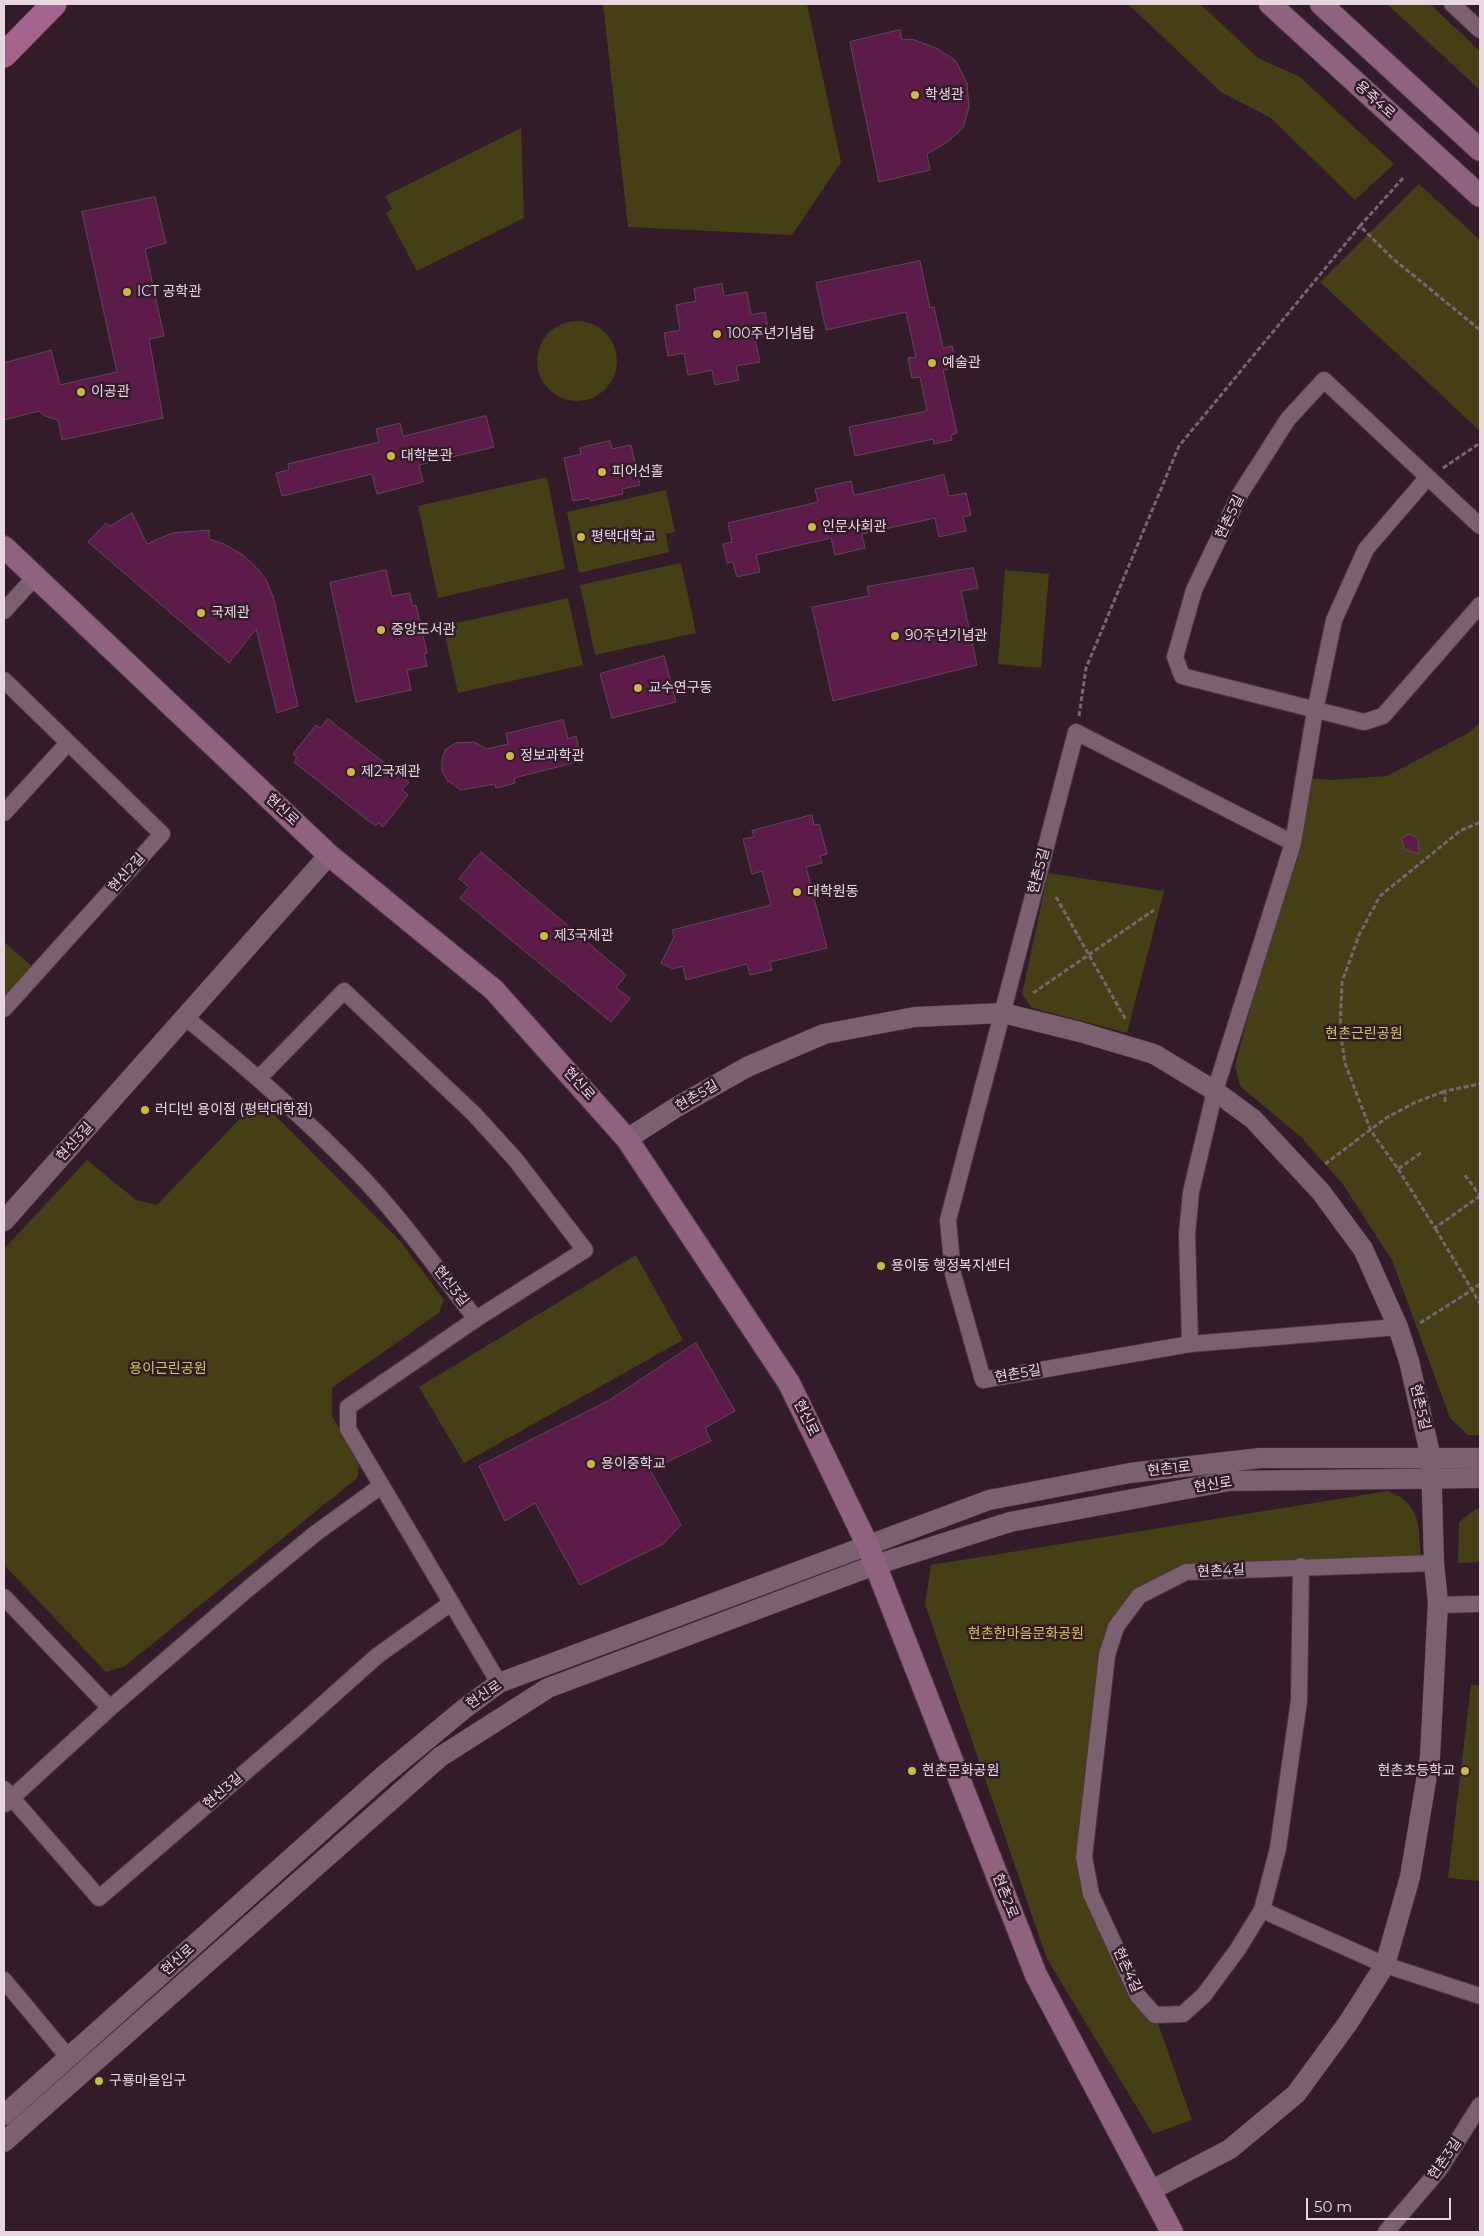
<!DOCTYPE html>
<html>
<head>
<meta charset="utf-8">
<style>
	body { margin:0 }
	#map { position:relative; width:1484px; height:2236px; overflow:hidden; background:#321c2a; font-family:Montserrat,sans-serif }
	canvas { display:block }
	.frame { position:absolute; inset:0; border:5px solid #e7d7e0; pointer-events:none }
	.scale { position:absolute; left:1306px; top:2198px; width:145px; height:22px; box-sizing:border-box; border:2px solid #e7d7e0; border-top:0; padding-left:6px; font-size:15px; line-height:18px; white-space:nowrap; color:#e7d7e0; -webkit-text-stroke:4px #321c2a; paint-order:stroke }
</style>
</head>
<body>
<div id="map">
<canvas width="1484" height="2236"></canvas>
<div class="frame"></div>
<div class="scale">50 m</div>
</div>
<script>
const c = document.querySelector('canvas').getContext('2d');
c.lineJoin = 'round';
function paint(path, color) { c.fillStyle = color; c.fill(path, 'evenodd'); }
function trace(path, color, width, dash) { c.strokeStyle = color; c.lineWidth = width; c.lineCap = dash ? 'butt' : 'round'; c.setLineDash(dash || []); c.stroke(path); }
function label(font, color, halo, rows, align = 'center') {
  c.font = font + ' Montserrat,"Noto Sans KR",sans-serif'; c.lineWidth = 5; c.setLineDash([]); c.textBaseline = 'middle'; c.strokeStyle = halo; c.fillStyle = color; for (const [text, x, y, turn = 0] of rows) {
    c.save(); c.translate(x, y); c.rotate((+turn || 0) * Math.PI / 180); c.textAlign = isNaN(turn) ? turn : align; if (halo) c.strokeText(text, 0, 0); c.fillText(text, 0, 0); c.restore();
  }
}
const green = new Path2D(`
	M603,4H807L841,162L792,235L628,227Z
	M1128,4H1200L1258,58L1300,77L1394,164L1355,200L1271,118L1221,92Z
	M1387,4H1430L1480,51V90Z
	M521,128L524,218L417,271L386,213L392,209L385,196Z
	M1419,184L1480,240V431L1320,282Z
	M537 361a40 40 0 1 1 80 0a40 40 0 1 1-80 0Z
	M547,477L565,569L438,598L418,506Z
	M666,490L675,532L666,534L669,552L579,573L567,512Z
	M681,563L696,633L595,655L580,585Z
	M1005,570L1049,574L1041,668L998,664Z
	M568,598L583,665L458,693L443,626Z
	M1480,723V1435H1468L1450,1418L1392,1260L1342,1183L1302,1138L1240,1086L1235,1066L1310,778L1332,780L1387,776L1468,733Z
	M1048,873L1164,891L1127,1033L1032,1008L1022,994Z
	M4,942L34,968L4,1002Z
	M259,1099L401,1242L444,1300L439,1313L332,1388V1416L360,1462L357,1478L125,1666L106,1672L4,1565V1249L87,1160L136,1200L157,1205Z
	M636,1255L683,1340L464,1463L419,1387Z
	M1388,1491C1424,1505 1418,1530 1421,1563L1186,1572L1139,1596L1118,1625L1084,1857L1091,1894L1155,2015L1192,2120L1153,2134L1047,1959L925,1604L931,1565Z
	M1476,1509H1480V1562L1458,1563L1459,1522Z
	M1471,1685L1480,1686V1881L1448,1878Z`);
const building = new Path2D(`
	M900,30L902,40L912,39L938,49L956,61L967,83L969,107L963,128L946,143L927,154L930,170L879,182L850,42Z
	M155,197L166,243L145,249L164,336L149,339L163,418L62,440L58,420L45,416L39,411L4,420V363L51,350L60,385L117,372L82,212Z
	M920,261L930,308L934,307L943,348L952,346L957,367L943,370L957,433L951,435L952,440L934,444L933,439L855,456L849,427L927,411L920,377L912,378L908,358L916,357L906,312L826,330L816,283Z
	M722,284L724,296L747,292L751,315L765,312L769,335L755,338L760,362L736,366L739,380L715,385L712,370L688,375L684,353L668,356L664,333L680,330L676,305L696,301L694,289Z
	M486,416L494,447L419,465L423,482L377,494L372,474L282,496L276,473L289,470L288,464L379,442L376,429L400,423L403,436Z
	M610,441L612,449L631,445L640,485L622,489L623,494L590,501V498L573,501L564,458L581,454L580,448Z
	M944,475L949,496L966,493L971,515L963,517L966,531L939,537L935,518L862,534L865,548L835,555L831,538L756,555L760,572L737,577L733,562L727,563L723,544L732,542L728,523L818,502L815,489L851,481L854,495Z
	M132,513L147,544L172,533L209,530V539L224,544L243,555L254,565L265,578L273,596L298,706L277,713L256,629L229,663L88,542L106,523L110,526Z
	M973,568L978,588L961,591L977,665L833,701L812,607L869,596L867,587Z
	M386,570L392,596L410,593L412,606L416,605L427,653L424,654L427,666L407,670L411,690L356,702L330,583Z
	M664,656L676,702L612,718L600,674Z
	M328,719L409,782L402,790L408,795L383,827L379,823L375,826L294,762L297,757L293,754L316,725L320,728Z
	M563,720L568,739L576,736L580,755L572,757L573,763L514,778L515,783L496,788L495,784L461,790L448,781L442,771V758L446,749L456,743L474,742L487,749L508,744L506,734Z
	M812,815L814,825L819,824L827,854L820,856L822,863L806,867L827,948L770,962L772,970L750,975L747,964L686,980L683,966L673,969L661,963L674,937L672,930L771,905L762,871L752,874L743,839L754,837L752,831Z
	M1409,834L1418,838L1419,854L1404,849L1402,839Z
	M481,852L626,975L616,988L630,998L611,1022L460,898L469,887L459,879Z
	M696,1343L735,1411L705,1428L711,1441L650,1470L681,1525L663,1544L580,1585L535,1503L505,1521L479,1466L608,1401Z`);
const path = new Path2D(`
	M1403,178L1360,226L1392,258L1480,330
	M1443,468L1480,443
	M1079,716L1086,668L1179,446L1360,226
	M1056,897L1126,1020
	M1033,993L1154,910
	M1445,1102V1091L1480,1084
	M1421,1153L1398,1169L1371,1131L1345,1063L1340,1030L1342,982L1359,935L1380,896L1460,831L1480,822
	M1325,1164L1386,1118L1414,1103L1445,1091
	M1398,1169L1435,1228L1480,1196
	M1465,1175L1480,1196
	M1480,1284L1472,1290L1480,1304
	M1420,1323L1472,1290L1435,1228`);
const minor = new Path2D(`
	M1452,4L1480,30
	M1480,526L1324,380L1288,419L1240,494L1194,590L1175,657L1182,676L1364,722L1383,716L1480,605
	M4,611L34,578
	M4,680L162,834L4,1009
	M4,813L68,743
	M1293,843L1315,711L1334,620L1366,549L1427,478
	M186,1018C245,1066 303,1116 356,1171C400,1216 437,1269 476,1319
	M259,1078L344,991L474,1114L515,1159L585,1250L476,1319L348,1407V1429L499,1683
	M1190,1344L1187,1234L1191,1192L1215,1091L1293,843L1076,732L948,1220L953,1274L983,1380L1190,1344L1398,1327
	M1301,1566L1299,1701L1278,1848L1262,1910L1238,1949L1204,1995L1183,2014L1155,2015L1138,1996L1091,1894L1084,1857L1107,1655L1116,1627L1139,1596L1186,1572L1434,1563
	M4,1597L110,1708
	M1438,1605L1477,1604
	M4,1789L99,1898L293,1731L377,1656L451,1603
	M5,1804L110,1708L249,1588L316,1533L381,1486
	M1262,1910L1385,1965L1480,1996
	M4,1980L69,2058
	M1386,2232L1439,2170L1480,2105`);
const tertiary = new Path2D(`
	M627,1139L675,1108L747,1067L824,1034L915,1017L1003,1013L1080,1032L1154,1054L1215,1091L1253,1119L1321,1192L1363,1249L1398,1327L1409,1361L1431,1458L1434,1563L1438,1602L1430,1757L1410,1877L1385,1965L1348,2023L1296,2094L1230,2149L1150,2191
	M4,1221L329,855
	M4,2115L383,1776L464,1709L499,1683L989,1500L1130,1473L1260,1458H1480
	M4,2142L440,1757L548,1688L875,1565L1010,1522L1229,1481L1480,1478`);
const secondary = new Path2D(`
	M1270,4L1480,196
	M1321,4L1480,150
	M4,547L329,855L494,990L627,1139L789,1383L868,1546L1036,1975L1172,2232`);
const primary = new Path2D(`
	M4,55L54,4`);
const markers = [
	[915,95,5,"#c9bb3b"],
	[127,292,5,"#c9bb3b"],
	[717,334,5,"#c9bb3b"],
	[932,363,5,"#c9bb3b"],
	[81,392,5,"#c9bb3b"],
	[391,456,5,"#c9bb3b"],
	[602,472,5,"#c9bb3b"],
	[812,527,5,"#c9bb3b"],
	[581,537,5,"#c9bb3b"],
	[201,613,5,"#c9bb3b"],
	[381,630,5,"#c9bb3b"],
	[895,636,5,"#c9bb3b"],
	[638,688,5,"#c9bb3b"],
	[510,756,5,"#c9bb3b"],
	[351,772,5,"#c9bb3b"],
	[797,892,5,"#c9bb3b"],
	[544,936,5,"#c9bb3b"],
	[145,1110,5,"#c9bb3b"],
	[881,1266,5,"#c9bb3b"],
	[591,1464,5,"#c9bb3b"],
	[912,1771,5,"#c9bb3b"],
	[1465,1771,5,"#c9bb3b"],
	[99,2081,5,"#c9bb3b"]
];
const poiNames = [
	["학생관",925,95],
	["ICT 공학관",137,292],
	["100주년기념탑",727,334],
	["예술관",942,363],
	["이공관",91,392],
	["대학본관",401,456],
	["피어선홀",612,472],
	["인문사회관",822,527],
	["평택대학교",591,537],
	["국제관",211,613],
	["중앙도서관",391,630],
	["90주년기념관",905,636],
	["교수연구동",648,688],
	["정보과학관",520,756],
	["제2국제관",361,772],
	["대학원동",807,892],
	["제3국제관",554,936],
	["러디빈 용이점 (평택대학점)",155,1110],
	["용이동 행정복지센터",891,1266],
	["용이중학교",601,1464],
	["현촌문화공원",922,1771],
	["현촌초등학교",1455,1771,"right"],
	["구룡마을입구",109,2081]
];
const streetNames = [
	["용죽4로",1375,100,42],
	["현촌5길",1230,517,-64],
	["현신로",282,810,43],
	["현촌5길",1039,871,-75],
	["현신2길",127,873,-48],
	["현신로",579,1084,48],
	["현촌5길",697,1096,-30],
	["현신3길",75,1142,-48],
	["현신3길",451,1286,52],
	["현촌5길",1018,1374,-10],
	["현촌5길",1420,1407,77],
	["현신로",806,1418,64],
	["현촌1로",1169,1469,-6],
	["현신로",1213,1485,-9],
	["현촌4길",1221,1571,-3],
	["현신로",484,1695,-34],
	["현신3길",223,1791,-41],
	["현촌2로",1005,1896,69],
	["현신로",178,1960,-42],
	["현촌4길",1127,1970,65],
	["현촌3길",1445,2159,-55]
];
const parkNames = [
	["현촌근린공원",1364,1034],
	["용이근린공원",168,1369],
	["현촌한마음문화공원",1026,1634]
];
paint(green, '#443f15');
paint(building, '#5c1b48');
trace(building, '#614857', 1);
trace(minor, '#4a3844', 18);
trace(tertiary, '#4a3844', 21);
trace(secondary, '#4a3844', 24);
trace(primary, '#4a3844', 26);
trace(path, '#796571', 3, [5, 2.5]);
trace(minor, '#7b6070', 16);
trace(tertiary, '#7b6070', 20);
trace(secondary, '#8f627e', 22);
trace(primary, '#a4638c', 25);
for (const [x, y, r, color] of markers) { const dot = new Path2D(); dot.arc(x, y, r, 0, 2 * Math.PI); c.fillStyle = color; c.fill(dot); trace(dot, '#321c2a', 2); }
label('14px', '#e7d7e0', '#321c2a', poiNames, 'left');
label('14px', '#e7d7e0', '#321c2a', streetNames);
label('14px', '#d3c54d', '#321c2a', parkNames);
</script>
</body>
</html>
